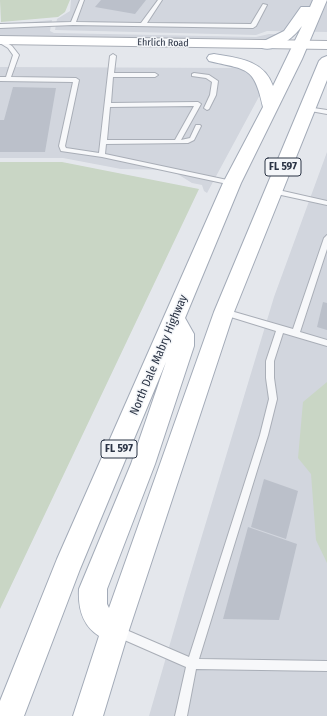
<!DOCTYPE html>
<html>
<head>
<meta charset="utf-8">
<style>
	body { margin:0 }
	canvas { display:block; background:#e4e7ec }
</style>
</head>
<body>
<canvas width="327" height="716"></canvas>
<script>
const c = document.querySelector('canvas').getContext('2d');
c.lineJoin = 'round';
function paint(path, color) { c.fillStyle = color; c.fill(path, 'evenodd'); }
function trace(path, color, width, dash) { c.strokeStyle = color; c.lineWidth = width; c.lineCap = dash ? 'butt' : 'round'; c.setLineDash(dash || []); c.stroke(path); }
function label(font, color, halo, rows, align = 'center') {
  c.font = font + ' "Fira Sans Condensed",sans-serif'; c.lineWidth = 3; c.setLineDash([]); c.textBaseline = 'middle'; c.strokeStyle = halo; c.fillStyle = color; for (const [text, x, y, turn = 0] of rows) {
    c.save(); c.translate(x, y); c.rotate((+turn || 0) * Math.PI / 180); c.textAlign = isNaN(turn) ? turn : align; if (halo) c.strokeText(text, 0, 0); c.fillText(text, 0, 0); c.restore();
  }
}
const built = new Path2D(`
	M71,0H327V32L267,31L256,35L55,30L57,19L70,11Z
	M52,20L50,31L54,33L256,37L269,34H282L270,39L0,36V25Z
	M0,67L244,68L250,71L262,91L207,193L204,191L202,185L192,183L171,170L121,169L63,158H0Z
	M327,152V716H149L185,592L274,297Z`);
const green = new Path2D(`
	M0,0H70L65,12L58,17L1,22Z
	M0,162H62L199,189L0,609Z
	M327,382V563L316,540L311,474L298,458L303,402Z`);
const building = new Path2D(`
	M101,0H146L135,14L95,7Z
	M13,87L56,88L45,152H0V120H4Z
	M323,302L327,303V330L317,327Z
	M264,479L298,491L286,539L251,527Z
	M248,527L297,544L279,620L223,619Z`);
const lane = new Path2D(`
	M80,0H84L76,22L141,23L158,0H162L147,23L251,24L263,4L267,5L256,26L253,28L73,25L0,28V24L71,22Z
	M0,39L12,46L19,55L11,77L76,78L79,80L65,146L66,148L99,153L110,56L113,54L116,56L114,73H155L158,75L155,77H113L111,103L198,102L201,104L181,140L190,138L196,125H200L201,126L194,140L188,143L106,144L105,154L232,181L235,183L234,185H232L102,157L61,151L59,146L73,82L0,81V77H6L13,55L8,48L0,43ZM194,106L175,140H107L110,107Z
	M194,73L209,75L218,81L216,95L209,109L207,110L204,108L210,95L212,82L206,78L192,76V74Z
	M307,107L327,110V114L305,110L304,109Z
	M272,189H274L327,201V205L272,193Z
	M327,235V249L300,332L327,340V346L283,333L274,361V378L277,399L268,435L199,659L327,661V671L196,669L187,716H175L186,667L113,635L112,631L113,627L117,626L189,657L260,435L269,399L266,378V361L276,331L221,314L220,312L224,309L293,329L324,238Z`);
const secondary = new Path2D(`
	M0,36L327,41V49L0,44Z`);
const primary = new Path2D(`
	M313,0H327L302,59L241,183L185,318L194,334V346L155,464L107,589V604L109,608L214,312L319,61L322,58L327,56V80L234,312L129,630L103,716H73L99,636C82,625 78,608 79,589L131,464L166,362L80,569L24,716H0V701L57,559L223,183L263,107C254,65 246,70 209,61L207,58L209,55L214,54C238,58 264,60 273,86L302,26C294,37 277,52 262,48L260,45L262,42L284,31L301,7H310Z`);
const farStreetnames = [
	["Ehrlich Road",163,43,1]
];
const shields = [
	[283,167,36],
	[119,449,36]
];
const shieldNames = [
	["FL 597",283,167],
	["FL 597",119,449]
];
const streetNames = [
	["North Dale Mabry Highway",159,355,-67]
];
paint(built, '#d2d6de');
paint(green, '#c9d6c5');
paint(building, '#bbc0ca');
trace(lane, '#a9aeb7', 2);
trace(secondary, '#a9aeb7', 2);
trace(primary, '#a3abb8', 2);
paint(lane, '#f7f8fa');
paint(secondary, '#fff');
paint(primary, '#fff');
label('10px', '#2b3445', '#f4f6f9', farStreetnames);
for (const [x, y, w] of shields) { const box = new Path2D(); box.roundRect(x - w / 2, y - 9, w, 18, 3); c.fillStyle = '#f4f6f9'; c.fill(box); trace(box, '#2b3445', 1); }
label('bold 11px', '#2b3445', null, shieldNames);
label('12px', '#2b3445', '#f4f6f9', streetNames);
</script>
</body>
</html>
